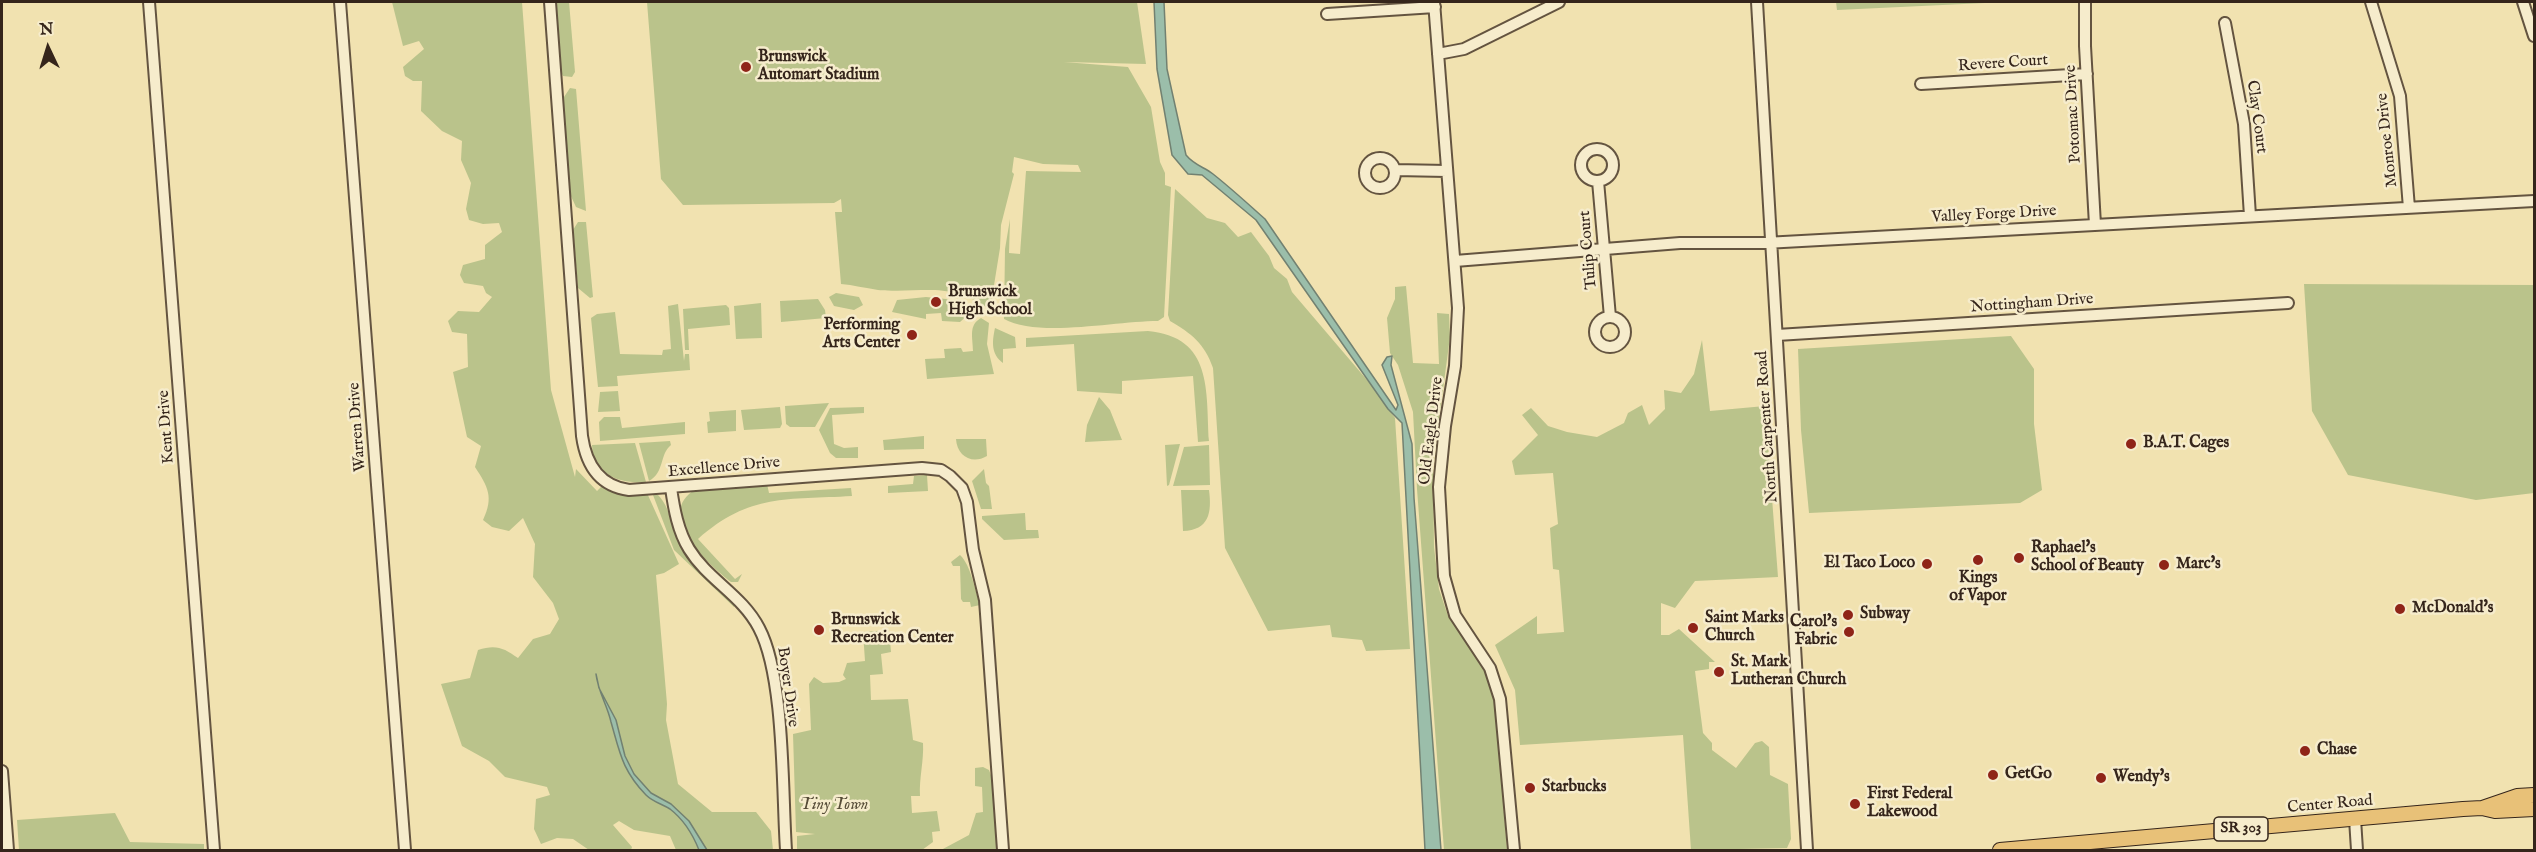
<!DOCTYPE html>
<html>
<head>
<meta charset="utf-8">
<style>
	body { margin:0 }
	#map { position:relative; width:2536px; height:852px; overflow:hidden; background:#f1e2b0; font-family:"IM FELL English",serif }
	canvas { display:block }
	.frame { position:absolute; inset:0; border:3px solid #35251b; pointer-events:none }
	.north { position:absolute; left:18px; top:18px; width:60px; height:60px; -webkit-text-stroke:4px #f6eccc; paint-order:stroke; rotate:356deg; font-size:16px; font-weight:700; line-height:24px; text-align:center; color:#35251b }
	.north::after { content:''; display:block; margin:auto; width:21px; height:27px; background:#35251b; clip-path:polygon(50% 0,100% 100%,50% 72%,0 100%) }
</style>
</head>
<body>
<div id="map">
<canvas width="2536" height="852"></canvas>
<div class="frame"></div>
<div class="north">N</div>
</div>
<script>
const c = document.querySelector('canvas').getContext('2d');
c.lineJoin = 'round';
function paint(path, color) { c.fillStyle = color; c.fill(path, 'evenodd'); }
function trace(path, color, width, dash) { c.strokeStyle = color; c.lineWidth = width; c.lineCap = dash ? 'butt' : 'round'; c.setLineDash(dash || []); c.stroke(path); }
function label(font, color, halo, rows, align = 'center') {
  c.font = font + ' "IM FELL English",serif'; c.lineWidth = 5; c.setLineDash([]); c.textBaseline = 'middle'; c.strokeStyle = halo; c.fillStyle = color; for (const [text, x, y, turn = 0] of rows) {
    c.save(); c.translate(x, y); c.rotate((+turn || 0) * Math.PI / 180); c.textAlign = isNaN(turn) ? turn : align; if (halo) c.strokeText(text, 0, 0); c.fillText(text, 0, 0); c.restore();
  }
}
const green = new Path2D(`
	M392,2H522L551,390L575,477L576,469L597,491L602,486L624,494L647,493L679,564L664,573L656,575L667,704L666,720L678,784L712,812H756L771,831L773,850H676L670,836L634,830L619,821L613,825L632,847L631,850H589L573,839L557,838L541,844L534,829L536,799L550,795L547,787L505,777L489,761L462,746L441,684L470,678L478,650C496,644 504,648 518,658L533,639L550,634L559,619L553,603L533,577L535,544L523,518L509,531L492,527L483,520C494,497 488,487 475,467L481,446L467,437L453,372L468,367L467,334L452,332L448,321L458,311L479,312L492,297L486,293L483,286L464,283L460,275L463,265L485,259V245L502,232L499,223L483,224L469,220L466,209L471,183L461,160L462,141L442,131L421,111L422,81H413L405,76L403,67L424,49L419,41L403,46Z
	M555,2H569L575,72L572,77L563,76L561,72Z
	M647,2H1137L1146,64L1064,62L1128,67L1151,107L1160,162L1165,173V185L1171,187L1164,317L1158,321C1116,321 1038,338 1004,319L1005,249L1010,219L1009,253L1020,254L1026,171L1081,172L1078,165L1043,164L1014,157L1012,172L1014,174L1001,225L1000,248L990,310C949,280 922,294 878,290C865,288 853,285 841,284L835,212H842L841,199L834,203L683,205L661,179Z
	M1836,2H2006L1837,10Z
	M570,88L576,89L586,211L576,207L570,194L562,100Z
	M1175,189L1207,218L1225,223L1238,237L1251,232L1269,256L1274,268L1287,279L1292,292L1373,387L1395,418L1410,649L1366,651L1362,640L1332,637L1330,625L1268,631L1225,548L1213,368C1205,344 1191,333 1170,321L1168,315Z
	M578,222H586L593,297L590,298L578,288L573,230Z
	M2304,284L2534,285V493L2476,500L2348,475L2312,411Z
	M1406,286L1413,363L1439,364L1437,313L1449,314L1450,337L1433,464L1434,547L1439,589L1448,616L1480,659L1495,701L1507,850H1444L1417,489L1413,412L1398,365L1390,353L1387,318L1395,299V287Z
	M836,293L859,297L863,305L854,310L834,306L829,297Z
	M926,297L946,299L969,309V314L960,322L942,321L941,313L926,314V319L892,312L897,300Z
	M818,299L825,310L826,318L781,322L780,301Z
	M761,303L762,338L736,339L734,306Z
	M678,304L684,361L685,354H689L690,370L617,376L618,386L598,387L591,318L597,314L615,312L620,354L662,355L663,350L671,349L668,306Z
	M726,305L729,308L730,325L688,329L689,350H685L683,309Z
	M981,318L989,323L987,344L994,374L927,379L925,359L945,358L944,349L961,348L963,352L973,351C973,338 968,325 981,318Z
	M995,328L1015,337L1016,348L1003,349V363C991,354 992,342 995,328Z
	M1148,331C1213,337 1206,391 1209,441L1198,442L1193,376L1122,381V394L1077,391L1074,344L1026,347V338Z
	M2011,336L2034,369V424L2042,490L2020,503L1809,513L1801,430L1798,349Z
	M1702,340L1710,411L1765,406L1778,577L1695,581L1675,608L1661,603V635H1669L1679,629L1715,662H1709V669L1695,671L1703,733L1712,743V750L1736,768L1755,743L1762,741L1769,747L1770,775L1788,784L1791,839L1787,848L1691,850L1683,735L1520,745L1515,690L1495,645L1537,616V634L1564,632L1559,570L1553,569L1550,528L1558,524L1553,473L1515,475L1512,461L1538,435L1522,415L1531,408L1548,426L1567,432L1597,437L1624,423L1628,413L1642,405L1649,425L1665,409L1664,390L1681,393L1694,374Z
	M618,391L620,411L598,412L600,392Z
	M1099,397L1110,410L1122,440L1085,442L1087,425Z
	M829,403L815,427H790L786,424L785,406Z
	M780,407L782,424L780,428L744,430L741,410Z
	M864,407V413L832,415L834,444L844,448L858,447V458H836L830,453L819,430L830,408Z
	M736,410V431L708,433L707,422L710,421L709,412Z
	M604,417H620L622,428L685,422V434L600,441L599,422Z
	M924,436V449L884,450L883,440Z
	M956,439H986L987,456C972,465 957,456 956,439Z
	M670,441L671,445C659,455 665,472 649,481L639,443Z
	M635,443L646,482C620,484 593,475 592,445Z
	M1180,444L1169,485L1167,486L1165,445Z
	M1209,445L1210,485L1173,486L1184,447Z
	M984,469L986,483L989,486L992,509H981L972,481Z
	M927,475L928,491L888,493V486L913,484L914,476Z
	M767,484L769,493L851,488L852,496C787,500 750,493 698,539L735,579L742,574L738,582H731C708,564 653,514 696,489Z
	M1181,490H1209C1212,513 1209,530 1183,531Z
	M653,495H658C671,508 671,527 679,543C691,567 714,585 734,603V607L674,550Z
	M1025,513L1026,530H1038L1039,538L1004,540L982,519V516Z
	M960,555C971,565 975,591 980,605L971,607L970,602H963L961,599L960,566H953L951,562Z
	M889,630L891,652L881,654L883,674L870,675L871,700L908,699L913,740L923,743C924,761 919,778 920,796H911L912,813L937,811L940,831L932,832L933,842L922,850H797V836L815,834L796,832L793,734L811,730L809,684L814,677L823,683L839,682L846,679L843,675L847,663L865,661L863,632Z
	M983,767L989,770L992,778L997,850H941L969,835L976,813L983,812L982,787L975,786V768Z
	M115,813L130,842L204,844V850H19L17,820Z`);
const water = new Path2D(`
	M1154,2H1164L1167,69L1186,155C1194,165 1204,167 1213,174C1232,189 1248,204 1265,219L1396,410L1398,405L1382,365L1387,357L1392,356L1391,365L1412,444L1414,498L1441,850H1425L1402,423L1388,409L1256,220L1202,175L1188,174L1172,155L1157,69Z
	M596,674L599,688L616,720L625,756L634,774L651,793L671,804L689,821L707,850H699C693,835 683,819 670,809C662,804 653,802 646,795C622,770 620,753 611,722C607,704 598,692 596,674Z`);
const minor = new Path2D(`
	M149,2L214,850
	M340,2L405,850
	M550,2L582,436C586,464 599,486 629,490L922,468L941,470L950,476L962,488L967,502L973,550L985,600L1003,850
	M1434,2L1458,308L1455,366L1445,426L1439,487L1444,576L1455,615L1490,668L1500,699L1514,850
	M1757,2L1807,850
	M2085,2V46L2095,225
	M2371,2L2400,96L2409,208
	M2523,2L2534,36
	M1327,14L1435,7
	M2225,23L2244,124L2250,216
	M1438,54L1464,49L1559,2
	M1921,84L2087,74
	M1581 165a16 16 0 1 1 32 0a16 16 0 1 1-32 0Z
	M1365 173a15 15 0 1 1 30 0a15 15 0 1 1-30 0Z
	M1395,170L1447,171
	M1598,181L1610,317
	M1455,261L1680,243H1765L2534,201
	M1595 332a15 15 0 1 1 30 0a15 15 0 1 1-30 0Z
	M1777,335L2288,303
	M671,488C674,509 678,531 689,549C708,580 742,595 759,628C785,677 782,792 786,850
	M2,771L8,850
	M2355,819L2357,850`);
const major = new Path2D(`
	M2482,808L2517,796L2534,795
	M2000,850L2463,809L2482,808L2495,811L2534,809`);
const markers = [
	[746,67,6,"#8f2418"],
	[936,302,6,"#8f2418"],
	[912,335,6,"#8f2418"],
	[2131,444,6,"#8f2418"],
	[2019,558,6,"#8f2418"],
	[1978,560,6,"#8f2418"],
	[1927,564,6,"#8f2418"],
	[2164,565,6,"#8f2418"],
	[2400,609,6,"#8f2418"],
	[1848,615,6,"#8f2418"],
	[1693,628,6,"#8f2418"],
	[819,630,6,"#8f2418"],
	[1849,632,6,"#8f2418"],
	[1719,672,6,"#8f2418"],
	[2305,751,6,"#8f2418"],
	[1993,775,6,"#8f2418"],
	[2101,778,6,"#8f2418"],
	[1530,788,6,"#8f2418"],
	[1855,804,6,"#8f2418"]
];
const shields = [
	[2241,829,54]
];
const shieldNames = [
	["SR 303",2241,829]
];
const poiNames = [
	["Brunswick",758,58],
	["Automart Stadium",758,76],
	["Brunswick",948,293],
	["High School",948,311],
	["Performing",900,326,"right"],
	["Arts Center",900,344,"right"],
	["B.A.T. Cages",2143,444],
	["Raphael's",2031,549],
	["School of Beauty",2031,567],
	["El Taco Loco",1915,564,"right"],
	["Marc's",2176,565],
	["Kings",1978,579,"center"],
	["of Vapor",1978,597,"center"],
	["McDonald's",2412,609],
	["Subway",1860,615],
	["Saint Marks",1705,619],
	["Church",1705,637],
	["Brunswick",831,621],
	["Recreation Center",831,639],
	["Carol's",1837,623,"right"],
	["Fabric",1837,641,"right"],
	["St. Mark",1731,663],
	["Lutheran Church",1731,681],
	["Chase",2317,751],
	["GetGo",2005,775],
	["Wendy's",2113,778],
	["Starbucks",1542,788],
	["First Federal",1867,795],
	["Lakewood",1867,813]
];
const streetNames = [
	["Revere Court",2003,64,-4],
	["Potomac Drive",2074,114,-93],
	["Clay Court",2256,117,82],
	["Monroe Drive",2388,140,-96],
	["Valley Forge Drive",1994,215,-3],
	["Tulip Court",1589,250,-95],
	["Nottingham Drive",2032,304,-4],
	["Kent Drive",167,427,-94],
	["Warren Drive",358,427,-94],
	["North Carpenter Road",1768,427,-94],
	["Old Eagle Drive",1432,431,-83],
	["Excellence Drive",724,468,-5],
	["Boyer Drive",787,687,82],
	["Center Road",2330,805,-5]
];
const parkNames = [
	["Tiny Town",834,806]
];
paint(green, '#bac38b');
paint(water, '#9bbeaa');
trace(water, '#728171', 1.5);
trace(minor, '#645440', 14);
trace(major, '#35251b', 16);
trace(minor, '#f6eccc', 10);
trace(major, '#e8c178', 14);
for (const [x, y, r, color] of markers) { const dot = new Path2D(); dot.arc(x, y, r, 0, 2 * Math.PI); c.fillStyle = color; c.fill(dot); trace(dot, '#f6eccc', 2); }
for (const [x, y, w] of shields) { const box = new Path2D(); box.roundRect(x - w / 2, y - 12, w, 24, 4.5); c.fillStyle = '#f6eccc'; c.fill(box); trace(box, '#35251b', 1.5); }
label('bold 15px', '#35251b', null, shieldNames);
label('bold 16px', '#35251b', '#f6eccc', poiNames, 'left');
label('16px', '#35251b', '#f6eccc', streetNames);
label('italic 16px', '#564c37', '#f6eccc', parkNames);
</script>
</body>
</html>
